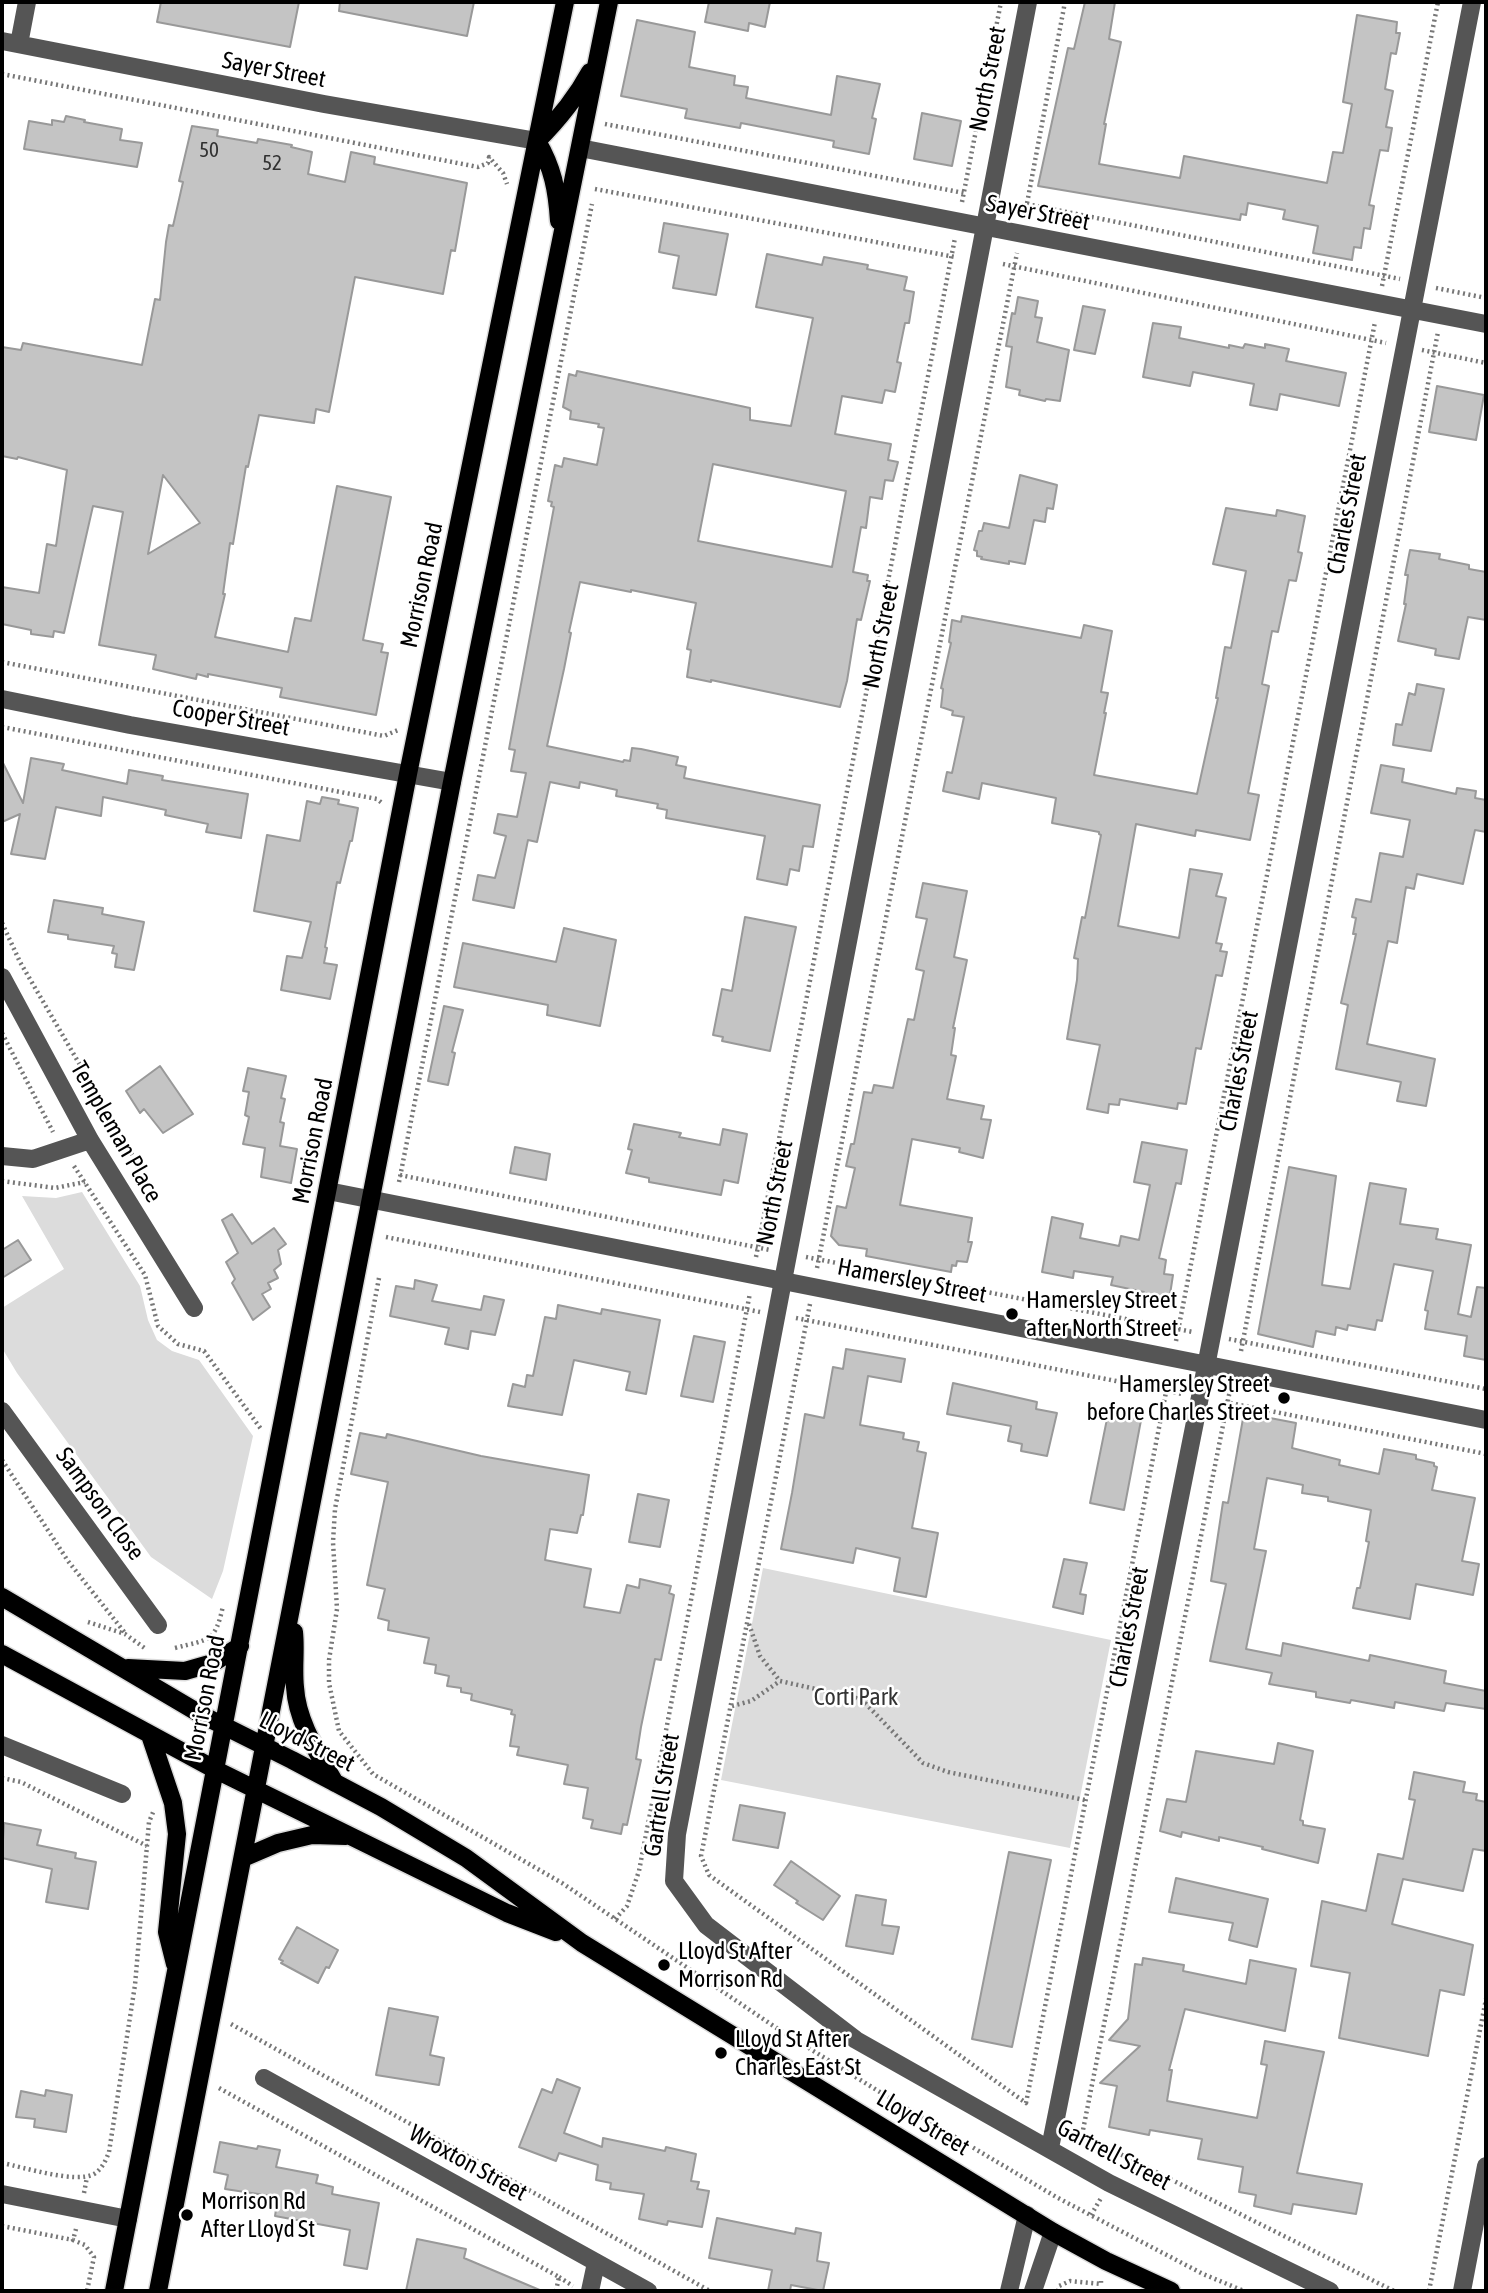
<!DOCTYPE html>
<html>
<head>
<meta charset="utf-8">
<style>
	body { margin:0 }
	#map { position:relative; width:1488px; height:2293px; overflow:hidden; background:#fff; font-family:"Asap Condensed",sans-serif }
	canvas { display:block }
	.frame { position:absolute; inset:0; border:4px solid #000; pointer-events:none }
</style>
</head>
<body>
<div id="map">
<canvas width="1488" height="2293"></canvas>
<div class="frame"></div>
</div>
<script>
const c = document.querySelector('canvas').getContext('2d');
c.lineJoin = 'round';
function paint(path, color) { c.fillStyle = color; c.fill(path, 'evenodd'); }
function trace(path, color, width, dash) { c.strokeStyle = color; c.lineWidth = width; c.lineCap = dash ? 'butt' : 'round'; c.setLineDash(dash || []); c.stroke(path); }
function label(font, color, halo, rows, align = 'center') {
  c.font = font + ' "Asap Condensed",sans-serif'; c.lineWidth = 5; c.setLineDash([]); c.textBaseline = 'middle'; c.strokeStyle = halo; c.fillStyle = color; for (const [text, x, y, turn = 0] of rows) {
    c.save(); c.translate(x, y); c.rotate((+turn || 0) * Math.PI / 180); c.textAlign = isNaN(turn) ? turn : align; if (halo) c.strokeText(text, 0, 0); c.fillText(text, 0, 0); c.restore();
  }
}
const green = new Path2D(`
	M82,1192L140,1286L148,1320L157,1340L172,1351L199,1360L253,1436L223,1571L212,1599L151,1557L17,1373L2,1348V1308L64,1269L22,1196L56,1198Z
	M763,1568L1111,1640L1070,1848L721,1780Z`);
const building = new Path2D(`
	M161,2H299L290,47L157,22Z
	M340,2H474L467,36L339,11Z
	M709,2H770L765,27L749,23L748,31L705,22Z
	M1085,2H1115L1109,39L1121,42L1104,124H1106L1099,164L1180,178L1184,156L1327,183L1333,152L1343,153L1352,104L1343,102L1357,15L1397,22L1396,33H1400L1396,54L1391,53L1385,89L1393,91L1386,127L1392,128L1388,151L1380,150L1369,205L1374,206L1370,229L1364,228L1361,248L1354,247L1352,260L1313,253L1318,226L1283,219L1285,210L1248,203L1246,215L1241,214L1240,220L1038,186L1068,48L1074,49Z
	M637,20L695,32L689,67L735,76L734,85L748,87L746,98L831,115L837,76L880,84L872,118L876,119L869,154L833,147L834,141L741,123L740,128L685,118L687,109L621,96Z
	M922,113L961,121L952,166L914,159Z
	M66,116L85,120L84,122L122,129L120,140L142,143L137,167L24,149L29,121L52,125V120L64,122Z
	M192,126L218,130L217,136L257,143L258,139L292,145L291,147L312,152L308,174L345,182L351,152L375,157L374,164L467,183L455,251L451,250L443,294L355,277L329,412L316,409L314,423L259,415L248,467L246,466L233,544L230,543L223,594H225L215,637L288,652L295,618L311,621L337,486L391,497L363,640L383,644L381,652L388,653L376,715L280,697L282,688L208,674V677L197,674L196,679L153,669L156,655L99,645L123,512L93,506L64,633L54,631L53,637L31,634V630L2,624V587L39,593L47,544L56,546L67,470L18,457L17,459L2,456V347L21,350L23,343L142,365L155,299L160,300L166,242L169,225L173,226L183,182L179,181ZM163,475L200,523L148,554Z
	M664,223L728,234L716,295L673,288L679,256L659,252Z
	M767,254L822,265L824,257L868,265L867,269L907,277L904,290L914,292L909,323H905L897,362L901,363L895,392L885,390L882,403L842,396L835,434L891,444L888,460L898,462L893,481L885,480L882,499L870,497L866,528L861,527L853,572L868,575L867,581H870L861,620L857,619L847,681L840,707L711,680V682L687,677L691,650L687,649L696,603L631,590V592L580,582L569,632L571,633L564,669L547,746L623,762L624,760L630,761L632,748L641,749L678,757L676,765L686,767L684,778L820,805L813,847L803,846L799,871L790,869L787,885L757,879L765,836L666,818L667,810L657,808L658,804L616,796L617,790L580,782L579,788L550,782L537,842L528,840L514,908L473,900L478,875L495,878L506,836L494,833L498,814L517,817L526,773L511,771L515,750L509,749L554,507L551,506L552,502L548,501L555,465L562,467L564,458L597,465L604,428L598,427L599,424L570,419L571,411L563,407L569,374L576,376L577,371L750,408V420L791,426L813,318L756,307ZM713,464L846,491L832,567L698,541Z
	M1018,297L1038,301L1035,317L1042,318L1037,342L1069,350L1060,401L1046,399L1045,401L1019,395L1020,390L1006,387L1012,347L1006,346L1012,313L1015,314Z
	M1083,306L1105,310L1095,354L1074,350Z
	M1153,323L1181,327L1179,338L1229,348V345L1243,348L1245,344L1265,348V344L1289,349L1286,361L1346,373L1339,406L1280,394L1277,410L1250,405L1254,384L1193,372L1190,386L1143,377Z
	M1437,386L1484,395L1476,440L1429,432Z
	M1020,475L1057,485L1053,509L1047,508L1045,522L1034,520L1025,564L1009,561V564L981,559L982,557L977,556V551L974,550L979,531H982L984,523L1009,528Z
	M1226,508L1276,516L1277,510L1305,516L1298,552L1302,553L1296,581L1289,580L1278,632L1272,631L1262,684L1269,686L1248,793L1259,795L1250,840L1196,830L1195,836L1136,824L1118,926L1179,938L1190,869L1222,874L1216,896L1226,898L1216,943L1222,944L1220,951L1227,952L1222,976L1216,975L1201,1049L1196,1048L1186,1104L1178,1103L1177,1109L1120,1099L1119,1105L1109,1104L1108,1113L1087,1109L1100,1045L1067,1039L1077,980L1078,959L1074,958L1082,917L1085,918L1101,835L1099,834V832L1052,823L1056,798L982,783L979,799L943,791L947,772L952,773L964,717L952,715L953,711L941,707L943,689L941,688L951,643L949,642L952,620L961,622L962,616L1081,638L1084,625L1112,631L1101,692L1108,693L1104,713H1106L1094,775L1197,794L1218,698H1216L1225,647L1231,648L1246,571L1213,564Z
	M1410,550L1440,554L1439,559L1469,565V569L1486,572V620L1468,617L1459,659L1435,655L1436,649L1398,641L1406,604H1404L1408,575H1405Z
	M1417,684L1444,689L1431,751L1393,745L1396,724L1402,725L1409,693L1415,695Z
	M31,758L64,764L62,770L127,784L129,770L163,776L162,780L248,794L241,838L206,832L208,824L165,815L166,810L103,797L101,816L56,807L45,859L11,854L20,814L2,822V761L23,803Z
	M1381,765L1404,769L1402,782L1456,794L1457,788L1476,791L1475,798L1486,800V832L1475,830L1463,884L1417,874L1414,889L1406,887L1397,943L1388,941L1367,1044L1435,1059L1426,1106L1397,1101L1401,1082L1336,1069L1348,1005L1341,1003L1356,934H1353L1356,918L1352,917L1356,899L1371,902L1380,853L1403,857L1410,820L1371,813Z
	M322,797L339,800L338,804L358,808L352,841H350L340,883L337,882L325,947L327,948L324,963L337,965L330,999L281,990L287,956L302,958L311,922L254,911L267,835L300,841L307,801L320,804Z
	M923,883L967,891L954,957L967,960L953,1028H955L951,1055L956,1056L947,1099L984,1106L981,1119L991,1120L983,1158L959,1152L960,1148L912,1139L900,1205L972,1218L968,1242H972L967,1262L957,1261L956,1266L952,1265L951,1272L866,1256L867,1249L839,1245L831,1236L837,1206L846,1208L855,1168L846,1166L851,1144H854L864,1092L872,1093L874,1085L893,1088L908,1019L914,1020L924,971L916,969L927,919L916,917Z
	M54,900L103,908L102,914L144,922L134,970L115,967L117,954L112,953L114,946L68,939V935L48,932Z
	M745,917L796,927L770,1051L722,1041L723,1037L713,1035L722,989L732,991Z
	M564,928L616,940L600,1026L547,1015L548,1005L454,987L463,943L556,962Z
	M444,1006L463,1010L452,1052L455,1053L448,1085L428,1081Z
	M160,1066L193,1114L163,1133L144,1109L140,1113L126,1091Z
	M248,1068L286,1076L281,1098L285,1099L280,1122L284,1123L280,1146L297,1149L291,1183L261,1177L265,1148L243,1144L249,1117L245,1115L249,1092L243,1091Z
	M634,1124L681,1133L679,1137L720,1145L723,1129L747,1134L738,1183L724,1180L721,1195L649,1182V1178L626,1173L632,1150L628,1149Z
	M1142,1142L1187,1150L1181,1184L1176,1183L1159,1258L1166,1260L1164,1274L1173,1275L1169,1301L1143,1296L1144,1292L1111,1285L1113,1277L1074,1271L1073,1278L1042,1272L1052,1217L1083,1224L1080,1238L1119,1246L1121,1236L1139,1240L1150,1185L1134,1182Z
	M515,1147L550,1154L546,1180L510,1173Z
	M1289,1167L1336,1176L1322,1285L1350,1289L1370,1183L1406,1189L1400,1224L1438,1229L1436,1239L1471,1245L1458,1314L1471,1317L1477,1287L1486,1288V1360L1464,1356L1467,1336L1425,1329L1428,1311L1425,1310L1433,1271L1394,1264L1382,1321L1377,1320L1375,1330L1348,1325L1347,1330L1336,1327L1335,1335L1316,1331L1313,1347L1258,1334Z
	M232,1214L252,1244L274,1228L286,1244L278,1250L281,1264L274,1270L278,1278L268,1283L271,1289L262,1294L270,1307L253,1320L232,1283L235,1279L226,1262L238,1253L222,1220Z
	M18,1240L31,1260L2,1278V1250Z
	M415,1280L437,1285L432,1301L481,1310L484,1296L504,1300L495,1335L471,1331L468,1349L445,1344L449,1328L390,1316L396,1286L414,1289Z
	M558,1305L601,1314L602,1309L660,1320L646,1394L626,1390L630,1372L574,1360L562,1415L508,1406L513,1384L525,1387L527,1375L533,1376L545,1317L556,1319Z
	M694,1336L725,1342L713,1402L681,1396Z
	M846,1349L905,1359L901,1382L868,1376L860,1425L904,1433L903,1439L919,1442L917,1451L926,1453L912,1528L938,1533L926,1597L894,1591L900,1558L856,1548L853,1563L781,1549L792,1493L805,1414L824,1418L833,1367L843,1369Z
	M953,1383L1037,1402L1036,1409L1057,1413L1047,1456L1021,1451L1022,1444L1008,1441L1011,1426L947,1414Z
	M1109,1409L1142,1415L1124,1510L1090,1503Z
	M1244,1413L1296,1423L1292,1448L1340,1460L1339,1465L1379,1474L1384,1449L1416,1455V1459L1434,1463V1466L1437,1467L1432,1490L1475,1498L1462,1561L1479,1564L1473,1595L1416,1584L1410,1619L1353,1608L1357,1588H1360L1369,1542L1366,1541L1371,1510L1328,1501V1497L1302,1493L1303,1485L1267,1478L1254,1549L1266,1551L1246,1649L1281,1656L1283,1643L1369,1661L1370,1655L1446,1671L1444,1683L1486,1691V1709L1446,1703L1444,1711L1395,1702L1394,1708L1351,1700L1350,1703L1316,1697V1692L1269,1684L1272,1673L1210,1661L1226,1584L1211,1581L1223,1502L1228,1503Z
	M360,1433L386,1438L387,1434L481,1456L589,1475L583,1515H581L577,1533L550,1529L545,1560L591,1569L584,1607L620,1613L627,1585L639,1588L640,1579L671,1586L669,1593L674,1595L661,1660L655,1659L641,1727L636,1759L641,1760L627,1825L623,1824L621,1834L591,1828L593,1820L583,1818L588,1788L564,1784L568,1765L517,1755L519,1747L510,1746L515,1715L511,1714L512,1710L471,1700L472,1694L461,1692V1688L447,1686L449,1676L435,1673L436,1665L424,1663L429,1638L388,1630L389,1621L378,1618L385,1589L367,1585L388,1482L351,1474Z
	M638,1494L669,1500L660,1547L629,1542Z
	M1064,1559L1087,1563L1080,1594L1086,1595L1083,1614L1053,1607Z
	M1278,1743L1313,1751L1300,1820L1303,1821V1825L1325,1829L1318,1863L1262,1849L1263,1847L1219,1837V1841L1182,1832L1181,1837L1160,1831L1167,1799L1186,1802L1196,1751L1274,1764Z
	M1414,1772L1465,1782L1463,1792L1477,1794L1476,1800L1486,1802V1851L1473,1849L1463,1891L1403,1879L1392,1924L1473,1945L1464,1995L1440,1990L1428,2056L1339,2038L1350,1973L1311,1966L1322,1901L1366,1911L1378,1854L1403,1859L1415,1800L1409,1799Z
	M740,1805L785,1813L778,1848L733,1840Z
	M4,1823L41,1830L37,1845L76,1853L75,1858L96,1862L88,1909L46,1902L52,1869L2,1858Z
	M1009,1852L1051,1860L1012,2047L972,2039Z
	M791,1861L840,1896L823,1920L796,1903L798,1901L774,1885Z
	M1176,1878L1268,1899L1257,1947L1229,1940L1233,1923L1169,1912Z
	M856,1895L886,1900L882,1925L899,1927L893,1954L846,1946Z
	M297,1927L338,1950L329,1968L326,1967L318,1983L281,1963L283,1961L279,1959Z
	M1143,1958L1184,1965L1183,1971L1246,1984L1250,1960L1296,1969L1285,2031L1185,2009L1169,2070H1172L1167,2101L1257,2118L1267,2065L1261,2064L1265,2041L1324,2052L1297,2173L1362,2184L1356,2214L1293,2204L1291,2214L1254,2206L1256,2195L1239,2192L1243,2167L1198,2159L1202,2139L1150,2130L1149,2135L1109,2127L1117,2086L1100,2083L1140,2046L1109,2040L1128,2019L1135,1964L1142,1965Z
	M389,2008L438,2017L430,2055L444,2058L439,2085L376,2075Z
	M557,2079L580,2088L564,2133L602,2147L603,2138L665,2151L666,2147L696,2154L691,2181L699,2182L697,2189L709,2191L702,2227L668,2221L667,2225L639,2219L644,2194L610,2189L611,2183L596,2180L598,2165L559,2153L556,2161L519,2147L542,2089L552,2093Z
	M46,2090L72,2095L66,2132L34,2127L35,2119L16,2117L21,2091L45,2096Z
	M220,2142L257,2149L258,2146L280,2150L276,2167L318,2175L316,2183L333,2187L332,2194L379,2203L367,2269L344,2265L350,2230L275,2216L278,2197L225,2189L228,2175L214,2172Z
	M717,2218L795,2234L796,2228L821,2233L817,2261L829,2263L823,2291L791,2285L790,2291H768L772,2270L709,2258Z
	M417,2239L466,2249L464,2258L542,2291H406Z`);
const path = new Path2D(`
	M2,74L478,167L488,163L489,157L503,173L507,184
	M605,124L964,193
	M595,189L955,257
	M962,202L1001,2
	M1027,204L1400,279
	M1025,214L1065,2
	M1003,264L1386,343
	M1382,286L1438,2
	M1436,288L1486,298
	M1422,350L1486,363
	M2,662L384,736L398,730
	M2,727L377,799L382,803
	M2,923L20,962L137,1163
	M2,1033L53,1132
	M74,1166L145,1275L158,1326L178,1344L204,1351L261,1429
	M400,1175L770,1250
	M2,1181L55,1188L85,1182
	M399,1182L592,204
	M386,1237L760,1312
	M756,1257L955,238
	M806,1257L1193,1332
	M817,1268L1017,253
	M379,1278L335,1509L333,1542L337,1609L329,1660V1683L339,1731L373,1774L562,1883L778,2029L896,2102L1058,2198L1203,2274L1244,2291
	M810,1304L701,1856L709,1875L1026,2103L1169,1377
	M796,1318L1182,1394
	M1229,1339L1486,1389
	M1176,1341L1375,322
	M1241,1351L1438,332
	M1225,1402L1486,1454
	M2,1460L68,1561L125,1633
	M88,1622L125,1634L146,1649
	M749,1624L760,1656L780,1681L856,1698L866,1704L923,1763L948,1772L1085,1800
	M175,1648C209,1639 215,1643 223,1606
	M732,1706L751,1701L780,1681
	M2,1778L21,1782L147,1846
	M615,1919L627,1906L639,1871L750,1293
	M231,2024L710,2291
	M219,2088L559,2277L556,2291
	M1072,2130L1394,2291
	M1082,2135L1230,1390
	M2,2163C23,2167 76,2184 94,2174C102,2169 106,2160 109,2152L135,1985L149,1822L154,1810
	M84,2193L87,2177
	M1091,2215L1101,2198
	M2,2226L73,2240
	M76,2229L73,2240L85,2245L94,2257L87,2291
	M559,2277L573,2286
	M1058,2291L1059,2286L1070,2281L1101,2284V2281
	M1429,2291L1486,1999`);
const minor = new Path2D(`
	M1028,2L677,1834L674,1881L706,1925L856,2040L1109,2183L1330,2291
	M2,41L324,104L537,141
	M19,44L27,2
	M580,148L1486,324
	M2,699L130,725L452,782
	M2,977L90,1140L194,1308
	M2,1156L33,1159L90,1140
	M328,1191L1486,1420
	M2,1411L158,1625
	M2,1745L122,1794
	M264,2078L648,2291
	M1050,2148L1200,1397L1472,2
	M2,2194L128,2219
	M590,2291L596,2263
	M1009,2291L1027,2215
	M1033,2291L1053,2232
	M1462,2291L1486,2166`);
const major = new Path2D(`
	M537,141C553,168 557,190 559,221
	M537,141C558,120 576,98 590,72
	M2,1597L202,1715L292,1760L381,1807L466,1858L582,1943L1053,2232L1106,2261L1171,2291
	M294,1632C296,1650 293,1668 295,1687C297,1722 318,1753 335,1783
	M2,1654L216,1770L507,1913L556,1932
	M128,1668L185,1671L213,1663L240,1646
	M150,1735L173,1803L177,1834L167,1932L175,1964
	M243,1858L278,1843L312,1835L346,1836
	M114,2291L408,774L565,2
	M158,2291L452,782L609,2`);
const markers = [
	[1012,1314,7,"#000"],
	[1284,1398,7,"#000"],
	[664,1965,7,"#000"],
	[721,2053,7,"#000"],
	[187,2215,7,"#000"]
];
const numberNames = [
	["50",209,150],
	["52",272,163]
];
const streetNames = [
	["Sayer Street",274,70,11],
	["North Street",988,79,-79],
	["Sayer Street",1038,213,11],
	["Charles Street",1347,514,-79],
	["Morrison Road",422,585,-78],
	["North Street",881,636,-79],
	["Cooper Street",231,718,10],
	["Charles Street",1239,1071,-79],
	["Templeman Place",116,1132,60],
	["Morrison Road",313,1141,-79],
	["North Street",775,1193,-79],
	["Hamersley Street",912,1281,11],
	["Sampson Close",100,1504,54],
	["Charles Street",1129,1627,-79],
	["Morrison Road",205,1698,-79],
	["Lloyd Street",307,1742,27],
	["Gartrell Street",662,1795,-81],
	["Lloyd Street",923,2123,31],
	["Gartrell Street",1114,2155,28],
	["Wroxton Street",468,2163,29]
];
const poiNames = [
	["Hamersley Street",1026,1300],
	["after North Street",1026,1328],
	["Hamersley Street",1270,1384,"right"],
	["before Charles Street",1270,1412,"right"],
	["Lloyd St After",678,1951],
	["Morrison Rd",678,1979],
	["Lloyd St After",735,2039],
	["Charles East St",735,2067],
	["Morrison Rd",201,2201],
	["After Lloyd St",201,2229]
];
const parkNames = [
	["Corti Park",856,1697]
];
paint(green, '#dcdcdc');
paint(building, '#c4c4c4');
trace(building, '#999', 2);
trace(major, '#dbdbdb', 21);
trace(path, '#777', 4.5, [2, 3.5]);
trace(minor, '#555', 18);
trace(major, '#000', 18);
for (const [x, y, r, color] of markers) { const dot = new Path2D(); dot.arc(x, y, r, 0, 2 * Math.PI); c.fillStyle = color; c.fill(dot); trace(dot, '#fff', 2.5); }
label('21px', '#313131', null, numberNames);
label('24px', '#000', '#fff', streetNames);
label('24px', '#000', '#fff', poiNames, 'left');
label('24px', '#333', '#fff', parkNames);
</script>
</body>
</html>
